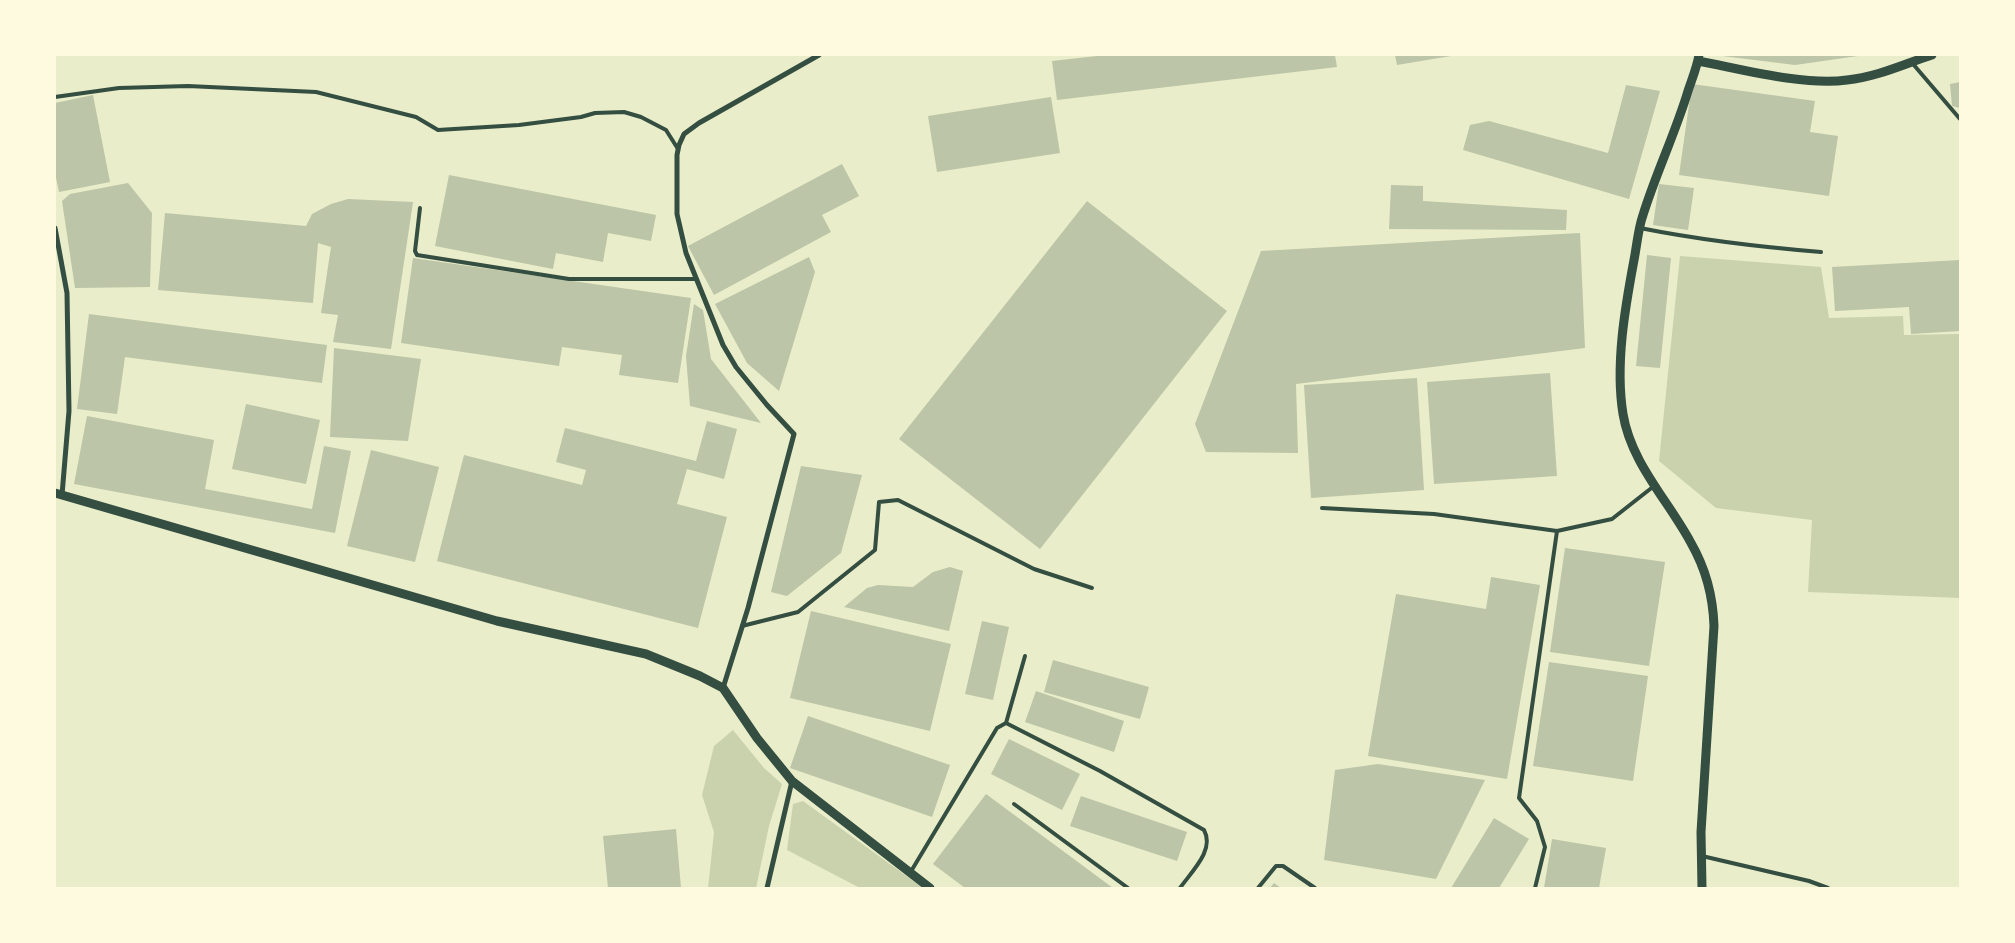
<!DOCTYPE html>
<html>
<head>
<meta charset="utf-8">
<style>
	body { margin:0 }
	#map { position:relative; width:2015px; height:943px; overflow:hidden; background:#e9edc9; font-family:"Sofia Sans Condensed",sans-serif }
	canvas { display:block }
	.frame { position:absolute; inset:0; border:56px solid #fefae0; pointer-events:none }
</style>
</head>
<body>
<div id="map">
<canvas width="2015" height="943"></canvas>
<div class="frame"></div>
</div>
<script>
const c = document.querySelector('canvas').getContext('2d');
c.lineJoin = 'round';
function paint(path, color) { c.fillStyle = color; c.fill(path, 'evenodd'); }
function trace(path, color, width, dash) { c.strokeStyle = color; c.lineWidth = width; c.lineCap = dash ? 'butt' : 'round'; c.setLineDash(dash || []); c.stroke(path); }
const green = new Path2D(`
	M1680,256L1821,267L1829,318L1903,316L1904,335L1960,334V598L1808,592L1812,520L1716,508L1659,461Z
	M733,730L764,768L782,784L769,826L756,888H708L714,832L702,795L714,746Z
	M803,801L923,888H860L787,850L793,804Z`);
const building = new Path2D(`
	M1106,55H1335L1337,67L1057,100L1052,61Z
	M1395,55H1451V56L1397,65Z
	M1714,55H1858V56L1795,65Z
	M1960,82V108L1952,106L1950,84Z
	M1692,84L1815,101L1810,132L1838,136L1829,196L1679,175Z
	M1626,85L1660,91L1629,199L1463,150L1470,125L1489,121L1608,153Z
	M93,95L110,182L59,192L55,173V103Z
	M1051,97L1060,153L937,172L928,116Z
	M842,164L859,196L822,215L831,232L714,295L688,246Z
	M449,175L656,215L651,241L608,233L603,262L556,253L553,269L435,246Z
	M128,183L152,213L150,287L75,288L62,201L70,194Z
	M1659,184L1694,188L1688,230L1653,225Z
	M1391,185L1423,186V201L1567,210L1566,230L1389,229Z
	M348,199L413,202L391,349L333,342L338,315L321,313L331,247L318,243L313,303L158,290L165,213L306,226L312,214L331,204Z
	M1087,201L1227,311L1040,549L899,439Z
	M1580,233L1585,348L1296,384L1298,453L1206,452L1195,424L1261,251Z
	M1647,255L1671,258L1660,368L1636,366Z
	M809,257L815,272L779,391L747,363L715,304Z
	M413,258L691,298L678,383L619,375L622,355L562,347L559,366L401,343Z
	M1960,260V331L1911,334L1909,307L1835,311L1832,267Z
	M694,304L703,310L711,359L761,423L690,406L686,356Z
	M89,314L327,345L322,383L125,357L117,414L77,409Z
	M334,348L421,359L408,441L330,437Z
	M1550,373L1557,476L1434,484L1427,382Z
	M1417,378L1424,490L1311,498L1304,385Z
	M246,404L320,420L306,484L232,469Z
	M87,416L214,440L205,489L312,509L324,446L351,451L335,533L74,484Z
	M707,421L737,429L724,479L687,469L677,504L727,517L698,628L437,561L464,455L582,485L586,470L556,462L565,428L696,461Z
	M371,450L439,467L415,562L347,546Z
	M801,466L862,475L841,553L787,596L771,592Z
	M1565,548L1665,562L1649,666L1550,652Z
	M950,567L963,571L949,631L844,607L867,588L878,585L913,587L933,572Z
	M1491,577L1540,585L1507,779L1368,756L1396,594L1486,609Z
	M811,611L951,644L930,731L790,698Z
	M982,621L1009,627L993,700L965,694Z
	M1053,660L1149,687L1140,719L1044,692Z
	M1549,662L1648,676L1633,781L1533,766Z
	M1036,691L1124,721L1114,752L1025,722Z
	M808,716L950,765L932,817L790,768Z
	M1009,739L1080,774L1062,810L991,774Z
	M1378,764L1485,780L1436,879L1324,860L1335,770Z
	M986,794L1113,888H965L933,864Z
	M1081,796L1187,832L1177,861L1070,826Z
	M1494,818L1529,839L1499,888H1451Z
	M676,829L681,888H608L603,836Z
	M1552,839L1606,848L1599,888H1544Z
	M1274,883L1281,888H1270Z`);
const service = new Path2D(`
	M1913,64L1960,119
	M55,97L119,88L188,86L316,92L416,117L438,130L519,125L581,117L595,113L624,112L641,117L666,130L678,149
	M420,208L415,251L417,255L569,279H696
	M1640,228C1700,240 1760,247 1821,252
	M1322,508L1434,514L1557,531L1612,519L1654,486
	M742,626L798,612L875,550L879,502L898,500L1034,569L1092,588
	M1006,723L1025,656
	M1014,804L1128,888
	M1702,856L1809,881L1828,888
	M910,873L997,728L1006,723L1100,771L1204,830C1215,850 1192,871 1180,888
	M1258,888L1276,866H1283L1315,888
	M1535,888L1545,847L1537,821L1519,798L1557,531`);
const minor = new Path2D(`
	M55,228L67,293L69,411L62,495
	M723,688L748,608L794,434L767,405L736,367L723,345L686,253L677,214V155L679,145L684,134L699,123L819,55
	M767,888L792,781`);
const tertiary = new Path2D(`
	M1699,55C1697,67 1692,79 1688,91C1675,134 1656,173 1643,215C1638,229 1637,245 1634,260C1625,308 1615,365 1623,414C1631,463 1668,500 1691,543C1706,569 1713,596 1714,626L1701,832L1702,888
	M1698,61C1741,69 1804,86 1847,80C1877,77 1904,64 1932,55
	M55,493L497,621L646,654L700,676L723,688L757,738L792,781L930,888`);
paint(green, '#cad2ad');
paint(building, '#bcc5a7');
trace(service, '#344e41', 4);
trace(minor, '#344e41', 5);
trace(tertiary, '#344e41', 9);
</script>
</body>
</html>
